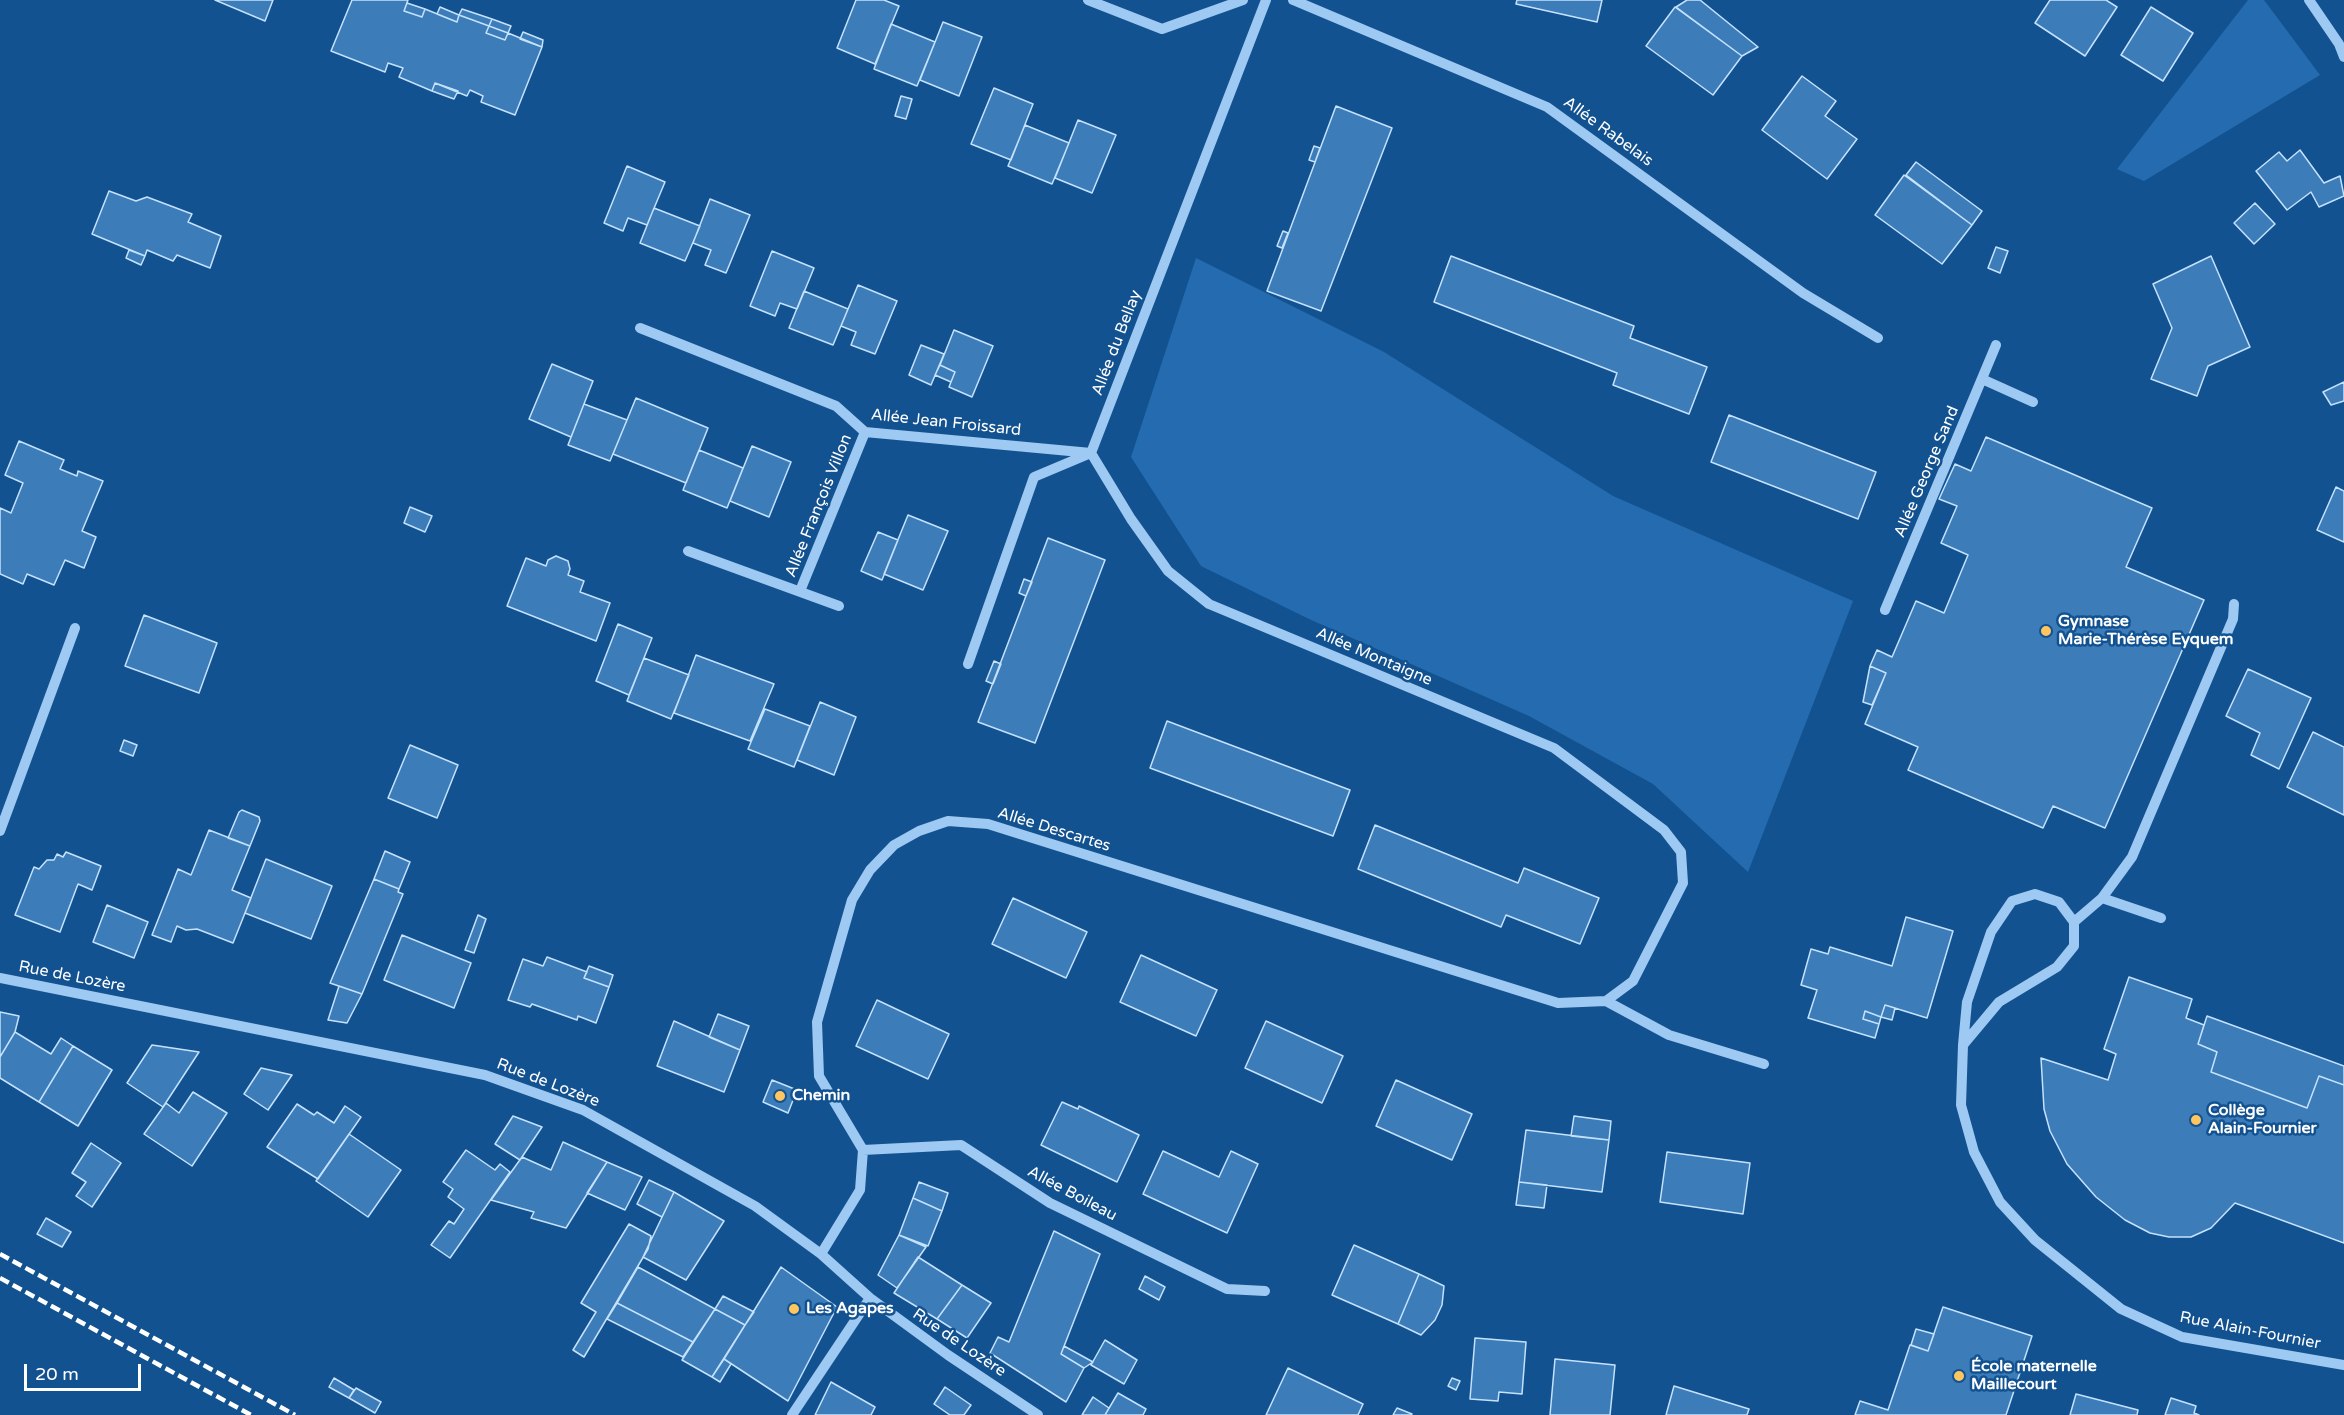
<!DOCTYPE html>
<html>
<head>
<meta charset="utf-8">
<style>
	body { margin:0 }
	#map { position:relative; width:2344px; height:1415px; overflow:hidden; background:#135290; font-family:"Varela Round",sans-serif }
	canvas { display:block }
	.scale { position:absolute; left:24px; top:1364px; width:117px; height:27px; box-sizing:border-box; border:3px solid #fff; border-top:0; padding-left:8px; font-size:18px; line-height:21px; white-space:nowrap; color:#fff; -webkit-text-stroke:4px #135290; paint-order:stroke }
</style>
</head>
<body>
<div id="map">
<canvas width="2344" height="1415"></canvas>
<div class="scale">20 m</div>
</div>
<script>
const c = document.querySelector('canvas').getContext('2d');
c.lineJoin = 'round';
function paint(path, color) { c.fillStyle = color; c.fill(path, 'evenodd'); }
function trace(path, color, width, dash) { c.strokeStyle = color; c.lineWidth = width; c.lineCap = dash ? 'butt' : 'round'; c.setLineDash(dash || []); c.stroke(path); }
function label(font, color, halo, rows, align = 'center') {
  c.font = font + ' "Varela Round",sans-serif'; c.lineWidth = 5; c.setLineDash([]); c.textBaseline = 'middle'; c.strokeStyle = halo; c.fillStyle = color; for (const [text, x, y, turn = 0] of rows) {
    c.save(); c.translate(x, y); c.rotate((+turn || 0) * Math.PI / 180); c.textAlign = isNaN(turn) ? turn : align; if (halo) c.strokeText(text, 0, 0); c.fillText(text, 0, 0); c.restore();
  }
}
const green = new Path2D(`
	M2248,0H2264L2320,75L2144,181L2117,169Z
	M1196,258L1384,352L1613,496L1853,601L1748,872L1653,784L1529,716L1309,619L1201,566L1131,457Z`);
const building = new Path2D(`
	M215,0H273L265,21Z
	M352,0H408L404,11L422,17L425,9L457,22L459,15L489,26L486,33L505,40L508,33L542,47L515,115L481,102L483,96L470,90L467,96L435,83L432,91L399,77L403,68L388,63L385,72L331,51Z
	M856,0H884L899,6L875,64L837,48Z
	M1517,0H1602L1597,22L1516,4Z
	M1687,0H1700L1758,47L1742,56L1676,7Z
	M2050,0H2106L2117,7L2085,56L2035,23Z
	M407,3L425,9L422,17L404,11Z
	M440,7L459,15L457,22L437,14Z
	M1675,7L1742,56L1713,95L1646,46Z
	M2151,7L2193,33L2163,81L2121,55Z
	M462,9L492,19L489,26L459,15Z
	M492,19L511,26L508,33L489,26Z
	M943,22L982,37L959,96L920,80Z
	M891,24L935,42L917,86L874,69Z
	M489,26L508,33L505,40L486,33Z
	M523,32L543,40L542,47L520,39Z
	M1802,76L1836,101L1825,116L1857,139L1827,179L1762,130Z
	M435,83L458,91L454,99L432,91Z
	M994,88L1033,104L1011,160L971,144Z
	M901,96L912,99L906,119L895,116Z
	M1336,106L1392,128L1321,311L1267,291Z
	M1078,120L1116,135L1092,193L1055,178Z
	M1025,125L1069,143L1052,184L1008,166Z
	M1314,146L1320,148L1315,162L1309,160Z
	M2300,150L2324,183L2340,176L2344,196L2319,207L2311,192L2287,210L2256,171L2279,152L2287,161Z
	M1916,162L1982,211L1972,225L1906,175Z
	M627,166L665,182L647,225L628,218L623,231L604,223Z
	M1904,175L1972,225L1942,264L1875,215Z
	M109,191L136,201L147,197L192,214L188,222L221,236L210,268L177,255L173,261L147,250L145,256L92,234Z
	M710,199L750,215L726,273L705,265L711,250L693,243Z
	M2255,203L2275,224L2254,244L2234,223Z
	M654,208L700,226L685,261L640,243Z
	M1283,231L1288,233L1282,248L1277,246Z
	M1996,247L2008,251L2000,273L1988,268Z
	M129,250L145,256L141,265L126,258Z
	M772,251L814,268L797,309L780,303L775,316L750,306Z
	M1451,256L1634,326L1630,338L1707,367L1689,414L1613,385L1617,373L1434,302Z
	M2211,256L2250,347L2208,366L2197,396L2151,379L2172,328L2153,284Z
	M858,285L897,301L875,354L851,345L856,332L841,326Z
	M804,291L848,309L833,345L789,328Z
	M954,330L993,346L972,397L949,387L955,372L940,365Z
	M921,345L944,354L931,385L909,375Z
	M552,364L593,381L571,437L529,419Z
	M940,365L955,372L951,382L935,375Z
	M2344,382V401L2331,405L2323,392Z
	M636,398L708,428L686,483L613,454Z
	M584,404L627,420L610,461L568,445Z
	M1729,415L1876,472L1858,519L1711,462Z
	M1986,437L2152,508L2126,567L2204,600L2105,828L2053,806L2043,828L1908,770L1918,747L1865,724L1886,673L1870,666L1877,650L1892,657L1916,601L1944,613L1968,555L1941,543L1957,506L1939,499L1955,464L1971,471Z
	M19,441L64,460L60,469L77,476L78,471L103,481L82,531L96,537L84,568L65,560L54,585L27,574L23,584L0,574V508L11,513L23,483L5,475Z
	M752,446L791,462L769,517L730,501Z
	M699,450L743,468L727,508L683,490Z
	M2336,487L2344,491V542L2317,530Z
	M410,507L432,516L425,532L404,523Z
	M908,515L948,531L923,590L884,574Z
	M878,532L898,540L882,580L861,571Z
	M1048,538L1105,560L1035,743L978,722Z
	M556,556L568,561L570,569L568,575L584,581L580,592L610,603L596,641L507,606L526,558L546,566L548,560Z
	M1024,579L1032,582L1026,596L1019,593Z
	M144,615L217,643L199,693L125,666Z
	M618,624L652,638L629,695L596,681Z
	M696,655L774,684L750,741L674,713Z
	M644,658L689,675L671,719L627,701Z
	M994,661L1001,664L993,684L986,681Z
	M1870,666L1886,673L1872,705L1863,702Z
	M2248,669L2311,698L2279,769L2251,755L2260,733L2226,716Z
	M820,702L856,717L834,775L797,760Z
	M765,709L810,726L794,767L748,749Z
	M1167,721L1350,790L1333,836L1150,768Z
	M2313,732L2344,747V815L2287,787Z
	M124,740L137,745L133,756L120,751Z
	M410,745L458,765L437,818L388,798Z
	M242,810L259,817L260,821L250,846L228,838L239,812Z
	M1375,825L1518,883L1524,868L1599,898L1580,944L1506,915L1501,927L1358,869Z
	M209,830L250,846L232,890L251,898L233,943L197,929L186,930L177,926L171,942L152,935L178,869L191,875Z
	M385,851L410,862L399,889L374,879Z
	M66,852L101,866L92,890L78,884L60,932L15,915L34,867L39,869L47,860H54L57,854L63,857Z
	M266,859L332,886L311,939L245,913Z
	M374,879L399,889L398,892L403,894L362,994L330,983Z
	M1013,898L1087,932L1066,978L992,944Z
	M107,905L148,922L134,958L93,942Z
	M478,915L486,919L474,953L465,950Z
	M1906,917L1953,931L1927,1018L1885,1005L1881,1017L1865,1011L1863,1019L1879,1024L1875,1038L1808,1018L1817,990L1801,985L1811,949L1828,954L1830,947L1892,966Z
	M402,935L471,963L454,1008L384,980Z
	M1141,955L1217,990L1196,1036L1120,1002Z
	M547,957L587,972L584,978L609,987L596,1023L578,1016L577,1020L532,1004L530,1007L508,1000L523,959L543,966Z
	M589,966L613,975L609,987L584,978Z
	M2129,977L2192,999L2186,1018L2204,1025L2198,1044L2217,1052L2211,1072L2307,1108L2319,1076L2344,1085V1243L2235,1203L2211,1228L2191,1237H2169L2150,1233L2125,1220L2096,1197L2067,1164L2050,1131L2044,1109L2041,1058L2108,1080L2116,1054L2104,1049Z
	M339,986L362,994L347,1023L328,1020Z
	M877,1000L949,1034L928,1079L856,1046Z
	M1885,1005L1895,1008L1892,1020L1881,1017Z
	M1865,1011L1881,1017L1879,1024L1863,1019Z
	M0,1012L19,1016L15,1032L0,1057Z
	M718,1014L749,1026L740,1050L709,1037Z
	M2207,1016L2344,1066V1085L2319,1076L2307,1108L2211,1072L2217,1052L2198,1044Z
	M674,1021L740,1050L724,1092L657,1066Z
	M1266,1021L1343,1056L1322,1103L1245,1068Z
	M15,1032L51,1054L61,1038L73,1046L39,1102L0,1078V1057Z
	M152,1045L199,1052L163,1107L127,1083Z
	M73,1046L112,1070L78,1126L39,1102Z
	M261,1068L292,1075L268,1110L244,1094Z
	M772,1080L797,1090L788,1113L763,1102Z
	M1396,1080L1472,1114L1452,1160L1376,1126Z
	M193,1092L227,1113L192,1166L144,1134L166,1103L179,1113Z
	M1062,1102L1078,1109L1079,1106L1139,1135L1117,1182L1041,1145Z
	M297,1104L314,1115L317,1112L334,1123L345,1106L361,1117L318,1179L267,1147Z
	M513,1116L542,1127L520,1160L495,1144Z
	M1574,1116L1611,1121L1609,1140L1571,1136Z
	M1526,1130L1609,1140L1602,1192L1519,1182Z
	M349,1134L401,1170L368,1217L316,1181Z
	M563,1142L607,1162L566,1228L531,1218L534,1212L491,1200L522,1157L551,1170Z
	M91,1143L121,1163L92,1207L76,1196L86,1182L72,1173Z
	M466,1150L495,1170L500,1164L510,1172L450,1258L431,1245L449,1221L454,1224L464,1209L448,1197L453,1189L443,1182Z
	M1163,1151L1219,1177L1231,1151L1258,1164L1227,1233L1143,1194Z
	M1667,1152L1750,1163L1743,1214L1660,1202Z
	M607,1162L642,1177L625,1210L587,1193Z
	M649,1180L674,1192L662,1217L637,1204Z
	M919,1182L948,1193L942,1211L913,1198Z
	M1519,1182L1547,1185L1544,1208L1516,1205Z
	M674,1192L724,1221L686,1280L643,1257Z
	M913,1198L942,1211L928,1246L899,1235Z
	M46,1218L71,1232L62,1247L37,1234Z
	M629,1224L651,1236L648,1249L584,1357L573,1350L596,1312L581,1303Z
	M1054,1231L1100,1254L1061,1354L1084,1368L1066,1402L990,1353L998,1337L1009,1342Z
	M899,1235L926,1247L897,1288L878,1275Z
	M1354,1245L1419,1274L1398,1324L1332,1295Z
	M918,1257L962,1285L937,1319L894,1293Z
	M638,1267L715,1309L693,1342L617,1303Z
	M781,1267L837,1307L788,1401L724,1359Z
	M1419,1274L1444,1286L1442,1305L1435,1320L1421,1335L1398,1324Z
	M1145,1276L1165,1287L1159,1300L1139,1289Z
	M962,1285L991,1303L967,1338L937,1319Z
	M723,1296L754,1312L745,1325L715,1309Z
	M617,1303L693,1342L683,1357L607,1319Z
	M1943,1307L2032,1336L2006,1415H1855L1860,1401L1888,1410L1910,1345L1928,1351Z
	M715,1309L745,1325L712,1377L682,1360Z
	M1916,1329L1934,1334L1928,1351L1911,1345Z
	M1475,1338L1526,1342L1522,1394L1499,1392L1498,1401L1470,1399Z
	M1105,1340L1137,1360L1124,1384L1091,1365Z
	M1064,1346L1093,1362L1084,1368L1061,1354Z
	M724,1359L731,1364L720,1382L712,1377Z
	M1555,1359L1615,1365L1610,1415H1550Z
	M1288,1368L1363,1404L1358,1415H1266Z
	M334,1378L354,1390L349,1398L329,1387Z
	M1452,1378L1460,1381L1456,1390L1448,1386Z
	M831,1382L875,1407L871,1415H815Z
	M1674,1386L1749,1409L1747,1415H1666Z
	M945,1387L971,1405L964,1415H950L934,1404Z
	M356,1388L381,1402L375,1413L349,1398Z
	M1118,1393L1146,1409L1143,1415H1105Z
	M2076,1394L2138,1410L2137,1415H2070Z
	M1093,1397L1109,1408L1105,1415H1082Z
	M2171,1398L2196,1406L2194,1413L2199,1415H2165Z
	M1397,1408L1412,1414L1411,1415H1393Z`);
const minor = new Path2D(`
	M1088,0L1162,29L1243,0
	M1293,0L1547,107L1803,293L1878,338
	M2309,0L2339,44L2344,57
	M640,328L836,406L865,432L1091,453L1131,519L1168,571L1209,604L1554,748L1664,830L1681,852L1683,883L1633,981L1606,1001L1558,1003L988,824L948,821L919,831L894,845L870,870L852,900L817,1022L819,1076L863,1150L860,1190L821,1254
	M1982,379L2033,402
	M688,551L839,606
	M800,591L865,432
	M1885,610L1996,345
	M968,664L1034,477L1091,453L1266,0
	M0,831L75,628
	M2161,918L2102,898L2132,857L2233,619L2234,604
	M2074,922L2102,898
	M0,978L485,1075L583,1110L755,1206L821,1254L870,1298L948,1355L1038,1415
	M1606,1001L1669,1035L1764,1064
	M1963,1045L1999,1002L2057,967L2074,946V922L2059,902L2035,894L2012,901L1991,932L1967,1002L1963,1045L1961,1105L1974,1152L2000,1202L2035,1240L2121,1309L2182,1337L2344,1365
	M863,1150L961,1145L1050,1203L1227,1289L1265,1291
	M792,1415L870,1298`);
const rail = new Path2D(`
	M0,1254L295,1415
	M0,1278L251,1415`);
const markers = [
	[2046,631,6,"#ffc65f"],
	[780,1096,6,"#ffc65f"],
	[2196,1120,6,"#ffc65f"],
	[794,1309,6,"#ffc65f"],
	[1959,1376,6,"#ffc65f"]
];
const streetNames = [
	["Allée Rabelais",1608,132,36],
	["Allée du Bellay",1117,343,-69],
	["Allée Jean Froissard",946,423,6],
	["Allée George Sand",1927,472,-67],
	["Allée François Villon",819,506,-68],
	["Allée Montaigne",1374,657,23],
	["Allée Descartes",1054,830,17],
	["Rue de Lozère",72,977,11],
	["Rue de Lozère",548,1083,21],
	["Allée Boileau",1072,1194,28],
	["Rue Alain-Fournier",2250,1331,11],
	["Rue de Lozère",959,1343,34]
];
const poiNames = [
	["Gymnase",2058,622],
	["Marie-Thérèse Eyquem",2058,640],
	["Chemin",792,1096],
	["Collège",2208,1111],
	["Alain-Fournier",2208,1129],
	["Les Agapes",806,1309],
	["École maternelle",1971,1367],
	["Maillecourt",1971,1385]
];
paint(green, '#246caf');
paint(building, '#3b7cb9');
trace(building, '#c5e2fd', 1.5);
trace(minor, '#9ec9f2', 10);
trace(rail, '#fff', 4.5, [10, 4.5]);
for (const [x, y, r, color] of markers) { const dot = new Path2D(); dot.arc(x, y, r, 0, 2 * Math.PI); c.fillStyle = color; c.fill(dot); trace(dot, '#135290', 2); }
label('16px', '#fff', '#135290', streetNames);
label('bold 16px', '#fff', '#135290', poiNames, 'left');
</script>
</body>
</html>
